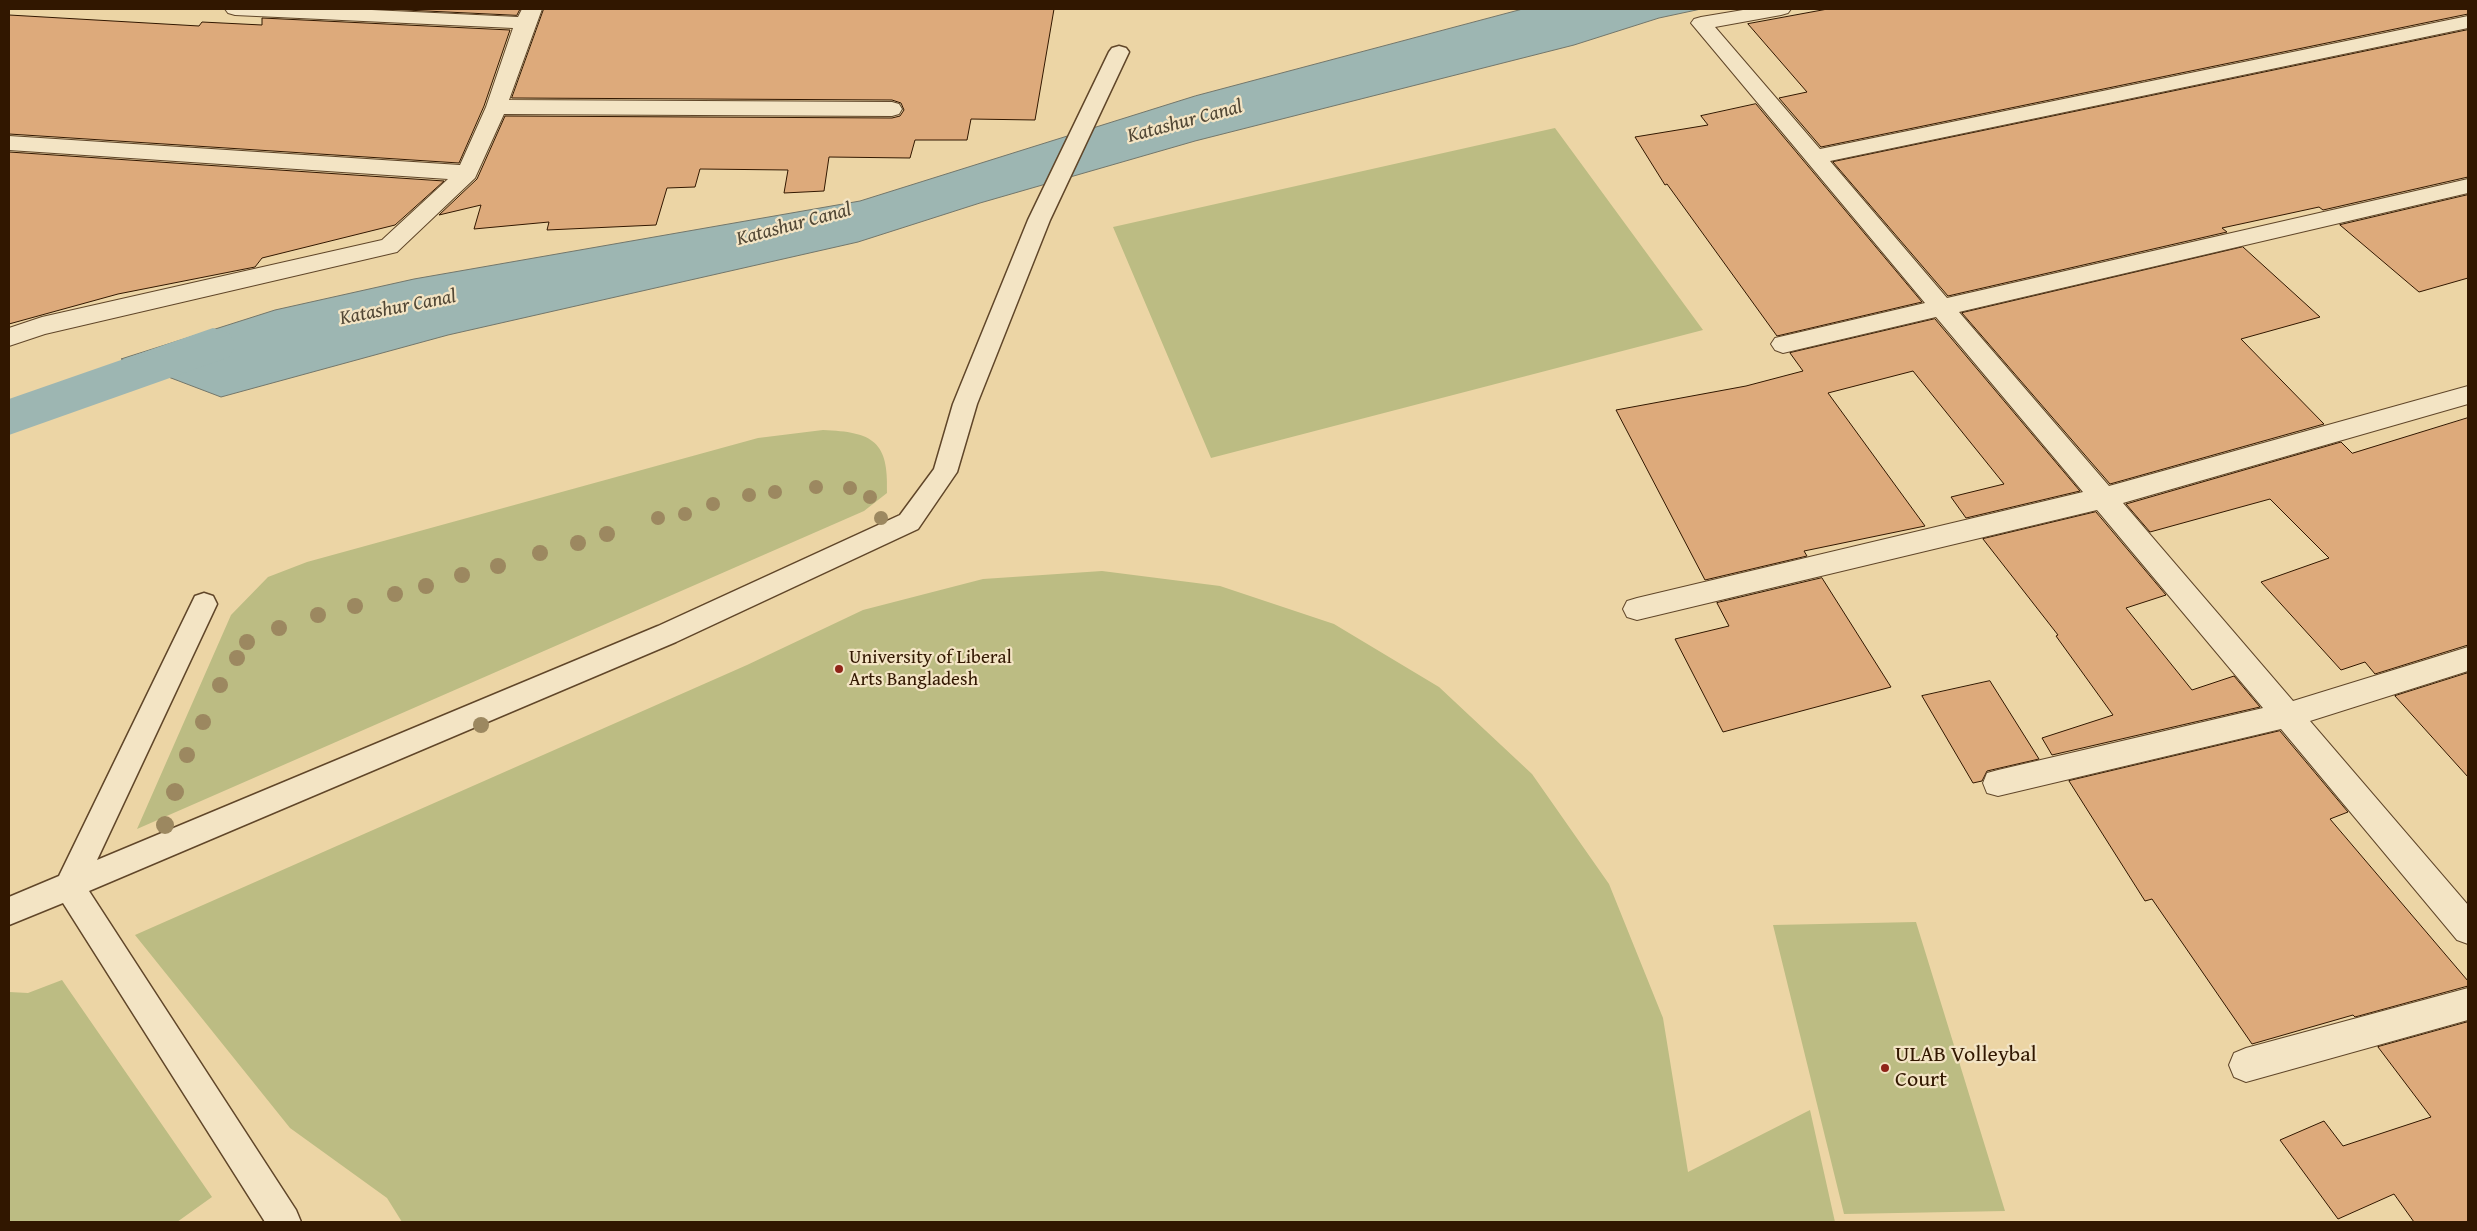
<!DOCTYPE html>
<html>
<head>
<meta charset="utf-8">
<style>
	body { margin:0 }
	#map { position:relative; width:2477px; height:1231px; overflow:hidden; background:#ecd5a5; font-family:"Gentium Book Plus",serif }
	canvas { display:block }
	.frame { position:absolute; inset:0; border:10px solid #311700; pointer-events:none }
</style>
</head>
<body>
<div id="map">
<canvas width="2477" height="1231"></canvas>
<div class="frame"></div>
</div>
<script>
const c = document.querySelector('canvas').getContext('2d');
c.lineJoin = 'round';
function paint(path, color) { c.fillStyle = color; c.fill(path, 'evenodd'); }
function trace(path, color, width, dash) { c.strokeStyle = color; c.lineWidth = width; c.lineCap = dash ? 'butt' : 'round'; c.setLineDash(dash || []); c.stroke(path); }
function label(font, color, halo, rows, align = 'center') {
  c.font = font + ' "Gentium Book Plus",serif'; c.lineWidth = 4.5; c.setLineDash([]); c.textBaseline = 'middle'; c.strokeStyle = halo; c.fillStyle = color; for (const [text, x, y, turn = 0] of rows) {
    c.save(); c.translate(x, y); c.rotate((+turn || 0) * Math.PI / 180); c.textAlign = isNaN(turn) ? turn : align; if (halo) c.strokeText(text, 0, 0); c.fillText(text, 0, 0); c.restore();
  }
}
const green = new Path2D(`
	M1555,128L1703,330L1211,458L1113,227Z
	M823,430C873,432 889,441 887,493L864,511L137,829L231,615L268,577L307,562L758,438Z
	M1102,571L1220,586L1334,624L1439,687L1532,774L1609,884L1663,1018L1688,1172L1810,1110L1835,1222H402L387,1198L290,1128L135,935L747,665L863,610L983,579Z
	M1916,922L2005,1211L1844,1214L1773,925Z
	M62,980L212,1197L177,1222H9V992L28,993Z`);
const water = new Path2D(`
	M1523,9H1701L1659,18L1574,45L1195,141L980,203L858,242L448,335L221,397L121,359L275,310L414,279L860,201L1195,96Z`);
const canal = new Path2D(`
	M213,328L229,333L236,345L229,357L9,435V399Z`);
const building = new Path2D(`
	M385,9H520L517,15Z
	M544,9H1054L1035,120L971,119L967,140H915L910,158L829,157L824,191L784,193L788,170L700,169L695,187L667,188L656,225L547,230L549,222L474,229L481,205L439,215L477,179L505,116L892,118L900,116L904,110L901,103L892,100L512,98Z
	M1828,9H2468V14L1821,147L1779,98L1807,92L1748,24Z
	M9,15L199,26L202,22L262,25V18L510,30L484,106L459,163L9,134Z
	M2468,30V177L2323,210L2319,207L2222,228L2227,232L1948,296L1833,162Z
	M1756,104L1922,302L1777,336L1667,184L1665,185L1635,137L1708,125L1701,116Z
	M9,152L444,181L395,225L262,258L255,267L118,294L9,324Z
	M2468,195V278L2419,292L2340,225Z
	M2243,247L2320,317L2241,339L2324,424L2110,484L1962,313Z
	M1935,319L2080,491L1966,518L1951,497L2004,484L1913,371L1828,393L1925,526L1804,551L1807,556L1705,580L1616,410L1746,386L1803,371L1790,353Z
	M2468,418V645L2375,674L2365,662L2341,670L2261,582L2329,558L2270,499L2150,532L2126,504L2341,442L2352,453Z
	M2096,512L2166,595L2126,608L2192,690L2234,676L2260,707L2052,755L2042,738L2113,715L2056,636L2058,635L1983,539Z
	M1822,578L1891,687L1723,732L1675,639L1729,626L1717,603Z
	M2468,673V777L2395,696Z
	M1990,681L2039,759L1987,771L1982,781L1973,783L1922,696Z
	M2280,731L2348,812L2330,819L2468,981V986L2355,1017L2353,1015L2252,1044L2152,899L2145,901L2069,781Z
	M2468,1022V1222H2414L2394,1194L2338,1219L2280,1140L2324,1121L2343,1146L2431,1117L2378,1047Z`);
const service = new Path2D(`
	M1119,46L1126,48L1129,52L1050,220L977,404L957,472L918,529L676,642L89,891L296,1210L301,1222H265L63,903L9,925V897L59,876L195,596L204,593L213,596L217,604L97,860L658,626L900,515L934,469L953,404L1028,220L1109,52L1112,48Z`);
const minor = new Path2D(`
	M225,9H351L518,17L522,9H542L509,100L892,102L899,104L902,109L899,114L892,116L504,114L475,178L397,252L45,334L9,346V328L42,317L382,240L448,179L9,150V136L460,165L486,107L513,28L235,15L228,13Z
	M1749,9H1791L1788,13L1781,15L1715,27L1820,149L2468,16V28L1830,161L1947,298L2468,179V193L1959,312L2109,486L2468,386V404L2123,503L2293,701L2468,647V671L2310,721L2468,905V944L2457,940L2281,729L1998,796L1987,793L1983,783L1987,773L1998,770L2263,708L2097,510L1637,620L1627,617L1623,609L1627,601L1637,598L2083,492L1936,317L1783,353L1775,350L1771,344L1775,338L1925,303L1691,23L1694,19L1701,17Z
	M2468,988V1020L2246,1082L2234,1077L2229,1065L2234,1053L2246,1048Z`);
const trees = [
	[816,487,7],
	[850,488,7],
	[775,492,7],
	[749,495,7],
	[870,497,7],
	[713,504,7],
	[685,514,7],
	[658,518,7],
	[881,518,7],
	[607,534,8],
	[578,543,8],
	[540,553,8],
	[498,566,8],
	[462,575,8],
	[426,586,8],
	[395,594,8],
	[355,606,8],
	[318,615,8],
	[279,628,8],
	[247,642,8],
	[237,658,8],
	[220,685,8],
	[203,722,8],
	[481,725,8],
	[187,755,8],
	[175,792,9],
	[165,825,9]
];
const markers = [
	[839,669,5,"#8f2418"],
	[1885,1068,5,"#8f2418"]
];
const poiNames = [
	["University of Liberal",849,658],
	["Arts Bangladesh",849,680]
];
const waterNames = [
	["Katashur Canal",1185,122,-15],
	["Katashur Canal",794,225,-15],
	["Katashur Canal",398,308,-11]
];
const nearPoinames = [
	["ULAB Volleybal",1895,1055],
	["Court",1895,1080]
];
paint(green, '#bcbc83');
paint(water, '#9db6b2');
trace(water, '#72766b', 1);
paint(canal, '#9db6b2');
paint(building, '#ddaa7b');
trace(building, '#311700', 1);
trace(service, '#604629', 3);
trace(minor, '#604629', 2);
paint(service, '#f3e4c4');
paint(minor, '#f3e4c4');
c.fillStyle = '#9c8860';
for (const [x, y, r] of trees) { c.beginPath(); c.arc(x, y, r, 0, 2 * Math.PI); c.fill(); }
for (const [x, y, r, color] of markers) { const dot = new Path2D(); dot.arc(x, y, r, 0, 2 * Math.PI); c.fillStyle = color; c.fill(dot); trace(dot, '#f3e4c4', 2); }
label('19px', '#311700', '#f3e4c4', poiNames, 'left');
label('italic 20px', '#514735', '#f3e4c4', waterNames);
label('22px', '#311700', '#f3e4c4', nearPoinames, 'left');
</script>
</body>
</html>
